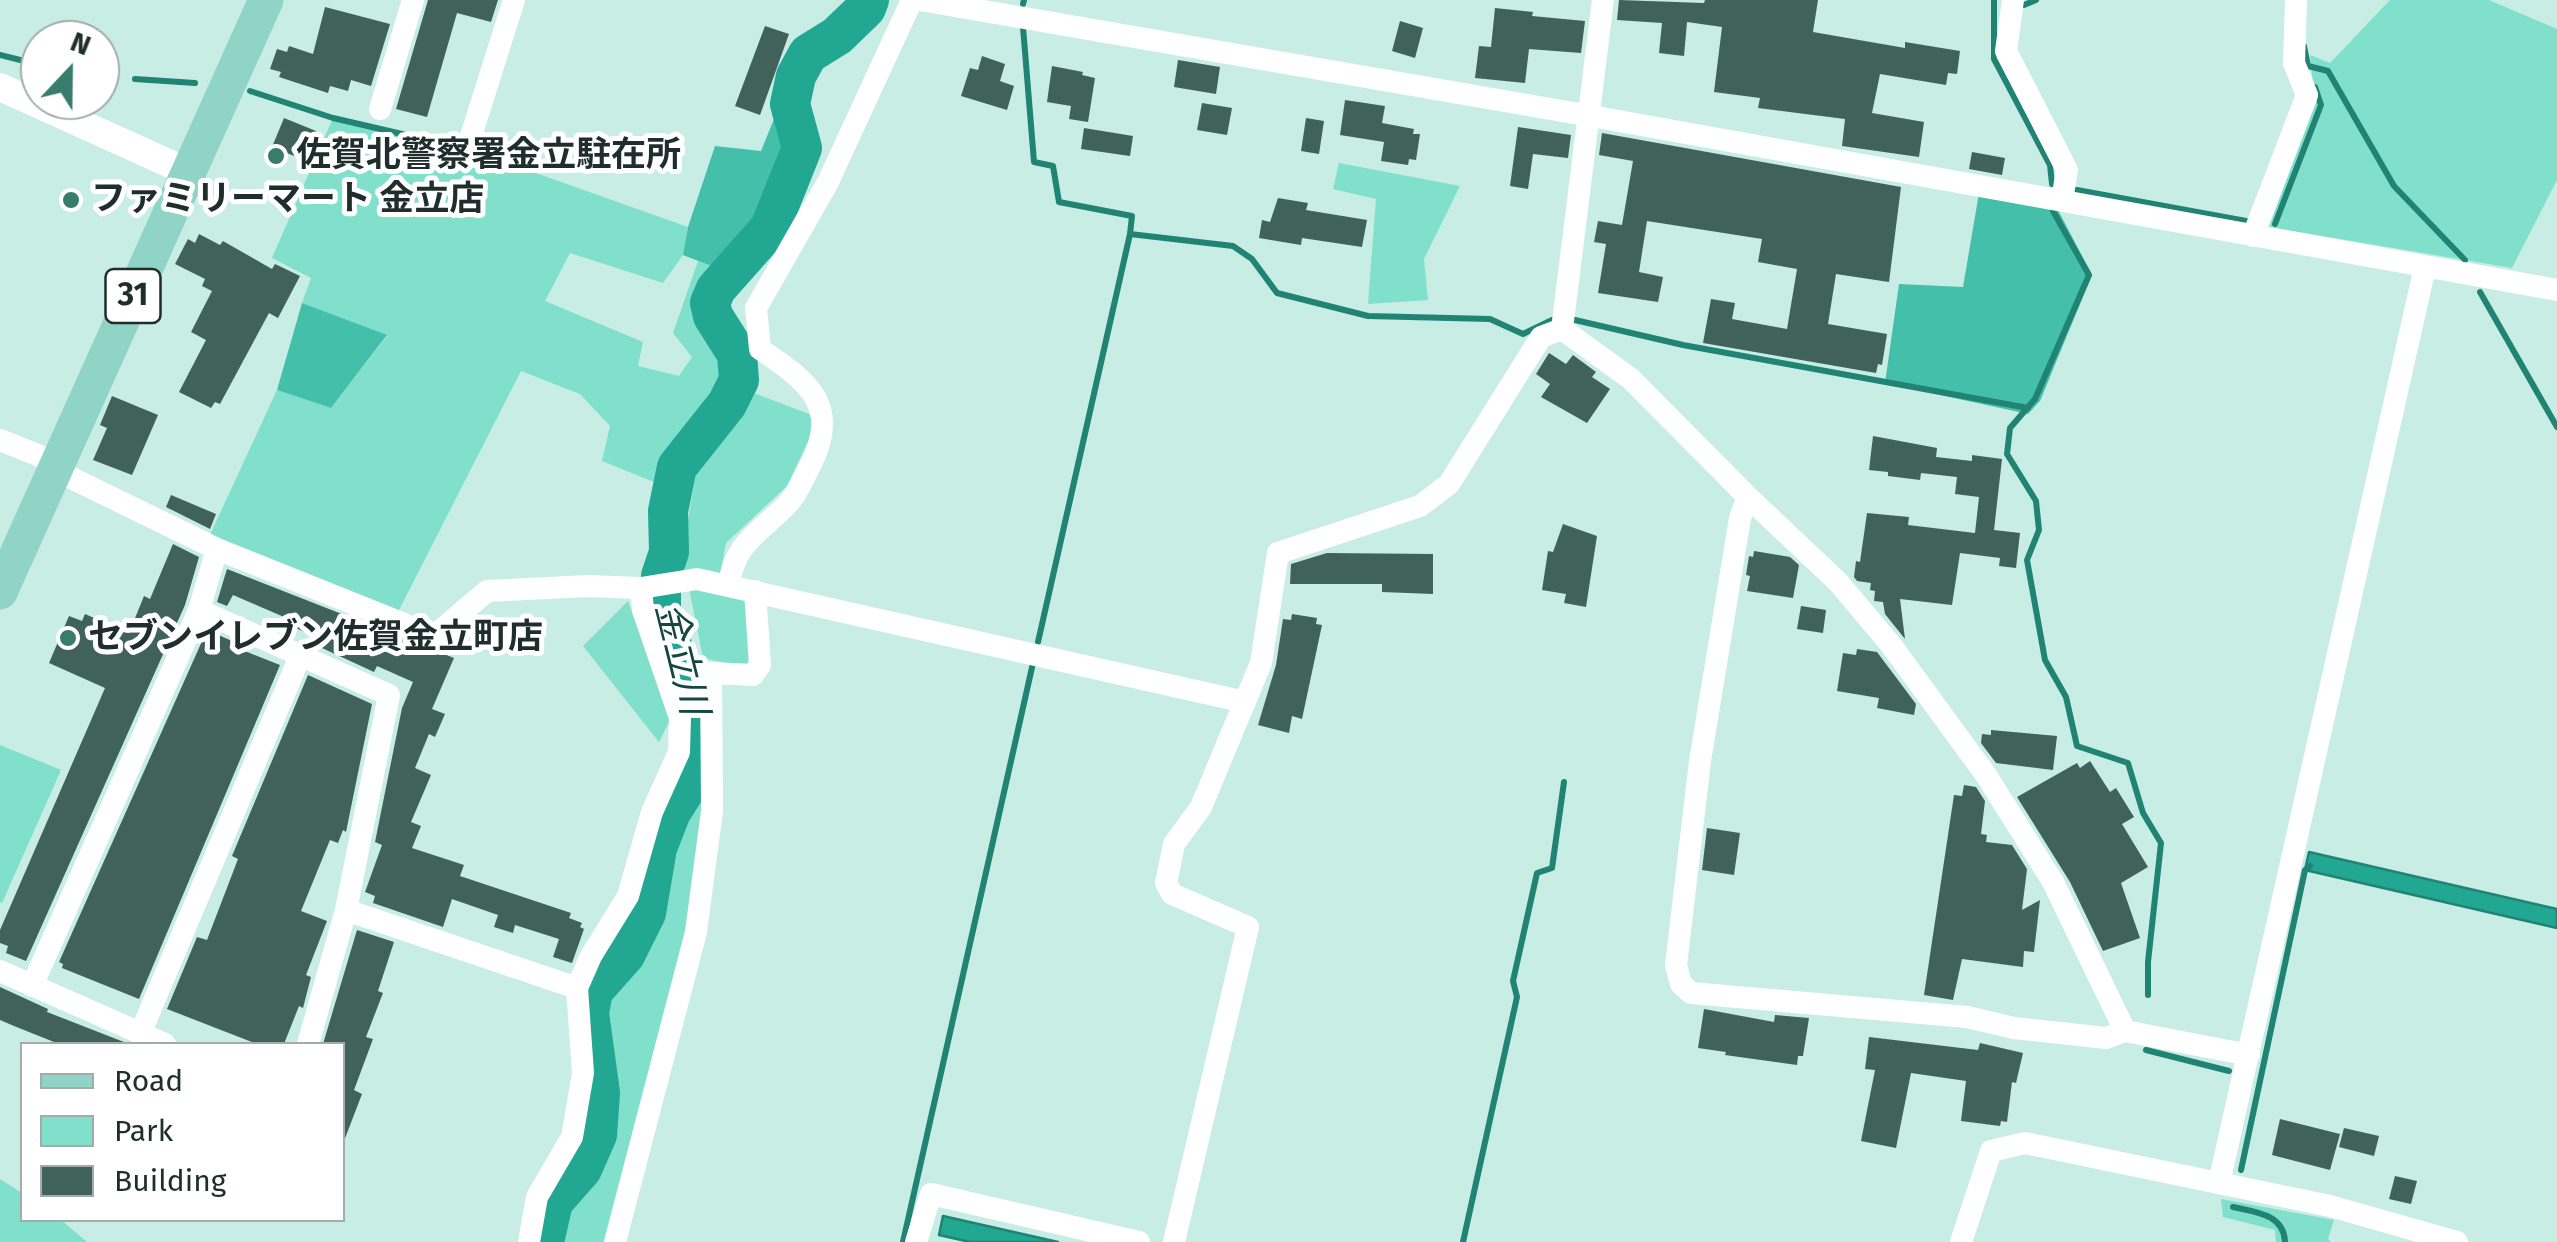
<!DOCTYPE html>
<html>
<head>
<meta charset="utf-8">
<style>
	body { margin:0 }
	#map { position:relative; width:2557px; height:1242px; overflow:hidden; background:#c7ede4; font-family:"Fira Sans",sans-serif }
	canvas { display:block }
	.legend { position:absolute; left:20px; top:1042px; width:325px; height:180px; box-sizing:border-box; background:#fff; border:2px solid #a5abaa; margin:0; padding:12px 18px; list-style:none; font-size:30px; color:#1f2e2a }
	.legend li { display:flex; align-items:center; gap:20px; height:50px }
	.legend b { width:50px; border:2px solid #a5abaa }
	.north { position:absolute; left:20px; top:20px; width:100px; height:100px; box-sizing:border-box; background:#fff; border:2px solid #a5abaa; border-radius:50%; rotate:22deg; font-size:28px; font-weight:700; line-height:40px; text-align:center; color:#1f2e2a }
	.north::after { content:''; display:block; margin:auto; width:35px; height:45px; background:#387c6e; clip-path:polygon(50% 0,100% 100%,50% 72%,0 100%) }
</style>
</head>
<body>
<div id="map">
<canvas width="2557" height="1242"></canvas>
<ul class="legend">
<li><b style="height:12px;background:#90d3c7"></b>Road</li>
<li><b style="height:28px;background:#81e0cc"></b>Park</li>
<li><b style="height:28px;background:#40625a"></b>Building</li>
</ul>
<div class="north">N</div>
</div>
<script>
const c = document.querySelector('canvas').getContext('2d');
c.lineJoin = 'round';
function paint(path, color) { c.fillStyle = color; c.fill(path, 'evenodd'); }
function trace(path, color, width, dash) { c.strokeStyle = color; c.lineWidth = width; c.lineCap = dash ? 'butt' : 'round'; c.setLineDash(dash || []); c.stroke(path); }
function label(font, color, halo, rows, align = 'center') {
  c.font = font + ' "Fira Sans","Noto Sans JP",sans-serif'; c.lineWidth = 10; c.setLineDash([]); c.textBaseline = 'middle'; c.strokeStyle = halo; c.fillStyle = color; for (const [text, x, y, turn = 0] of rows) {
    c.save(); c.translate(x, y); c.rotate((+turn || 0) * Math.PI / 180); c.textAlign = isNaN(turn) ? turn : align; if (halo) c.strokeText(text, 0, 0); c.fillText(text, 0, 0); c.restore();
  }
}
const green = new Path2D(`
	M2390,0H2489L2557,29V180L2512,268L2269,227L2315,102L2310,55L2330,63Z
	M333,118L471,150L688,227L683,255L663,283L570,253L545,301L643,342L638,366L679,376L692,357L673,333L698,261L714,267L699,299L706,337L727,370L714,394L679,433L654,482L602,461L610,426L580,394L521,371L398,612L209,537L277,390L331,408L387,336L302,303L311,278L272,258Z
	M1339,163L1460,186L1424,259L1428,300L1368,304L1376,199L1333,189Z
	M754,393L819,418L787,486L726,543L718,587L747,599L750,658L745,667L703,658L682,554L698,462Z
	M628,601L670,720L659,742L583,646Z
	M0,745L61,770L2,903L0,902Z
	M704,784L692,929L607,1242H554L562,1208L589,1177L610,1118L603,995L650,929L672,830Z
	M0,1179L22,1193V1220H61L87,1242H0Z
	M2221,1199L2334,1220L2328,1239L2331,1242H2276L2275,1230L2223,1217Z`);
const forest = new Path2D(`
	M778,109L792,149L757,226L714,267L683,255L688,227L715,146L761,151Z
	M1979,193L2057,208L2092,275L2040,401L2028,414L1885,383L1899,284L1963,287Z
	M302,303L387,335L331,408L277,390Z`);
const water = new Path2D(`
	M2309,852L2557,909V928L2305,870Z
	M943,1216L1058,1242H970L939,1235Z`);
const stream = new Path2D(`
	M1994,0V59L2050,165L2052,184
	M1023,4L1024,0
	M2024,5L2036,0
	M1023,27L1034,162L1053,166L1059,202L1132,216L1130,234L1233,246L1252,259L1277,293L1368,316L1490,319L1523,334L1552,320
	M2304,46L2308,66L2328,71L2394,186L2465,260
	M0,55L40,65
	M135,79L195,83
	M250,91L333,118L471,150L480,140
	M2077,190L2246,221
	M2053,211L2089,275L2035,399L2010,428L2007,454L2036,501L2039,530L2027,560L2045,660L2066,697L2077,746L2128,763L2143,813L2161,843L2148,962V995
	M2275,224L2321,105L2315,87
	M2480,292L2557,427
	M1575,320L1683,345L2028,408
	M1038,642L1130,234
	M2146,1050L2229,1071
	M2241,1170L2305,870L2310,866
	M2233,1207C2255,1212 2284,1214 2285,1242
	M903,1242L1033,663
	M1463,1242L1517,997L1513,981L1537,873L1552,868L1564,782`);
const river = new Path2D(`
	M544,1242L553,1202L582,1169L597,1135L600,1093L589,1013L593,991L625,955L646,913L657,848L671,812L695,774L700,737L661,609V576L669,552L668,511L677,467L727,404L739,380L737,354L713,316L710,303L716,289L770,228L802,148L790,104L796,76L808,54L837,36L866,8L869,0`);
const building = new Path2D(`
	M428,0H498L491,22L457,13L427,117L396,109Z
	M1619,0L1704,3L1705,0H1818L1813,32L1905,48V42L1960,51L1957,74L1948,73L1946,85L1880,74L1872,113L1924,122L1919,157L1842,146L1845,119L1758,108L1760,98L1714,92L1722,27L1687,22L1684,56L1659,53L1662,23L1617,20Z
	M325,7L390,24L371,86L351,80L348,91L330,86L328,93L279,77L281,72L270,69L277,49L287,52L289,46L313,54Z
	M1495,8L1533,12L1532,16L1585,21L1581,53L1529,49L1525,83L1475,78L1479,46L1491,47Z
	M1400,21L1423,28L1415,58L1392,51Z
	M765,26L789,34L760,115L735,106Z
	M982,56L1005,64L1000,81L1014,86L1007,110L961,96L970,68L978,70Z
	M1178,60L1220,67L1216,94L1174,87Z
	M1052,66L1083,72L1082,75L1095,78L1088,122L1069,119L1071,106L1047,102Z
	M1345,100L1385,106L1382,123L1414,129L1413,134H1420L1416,160L1409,159L1408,165L1381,161L1384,142L1340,135Z
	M1202,103L1232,108L1227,135L1197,130Z
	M284,118L316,131L304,160L272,147Z
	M1306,118L1324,121L1319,154L1301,151Z
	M1518,127L1571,135L1568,158L1533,154L1528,189L1510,186Z
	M1084,128L1133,136L1130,156L1081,149Z
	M1602,133L1901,187L1889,282L1836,274L1828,324L1887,334L1882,365L1878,364L1876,373L1703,343L1711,299L1735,303L1732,319L1787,329L1797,269L1758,262L1762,239L1647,221L1639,272L1663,277L1658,302L1598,293L1606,244L1594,242L1598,221L1622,225L1633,161L1599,155Z
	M1972,152L2005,158L2002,175L1969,169Z
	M1278,198L1308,203L1306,210L1367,220L1362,247L1302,238L1301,245L1259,238L1262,220L1270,222Z
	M199,234L220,245L223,241L272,269L275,264L300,276L278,318L269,313L220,404L215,402L211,408L179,392L206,340L191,332L212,291L202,286L205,279L175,264L188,239L195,243Z
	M1549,353L1566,364L1573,355L1596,372L1592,377L1610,389L1587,423L1541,397L1550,384L1536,374Z
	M112,396L158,415L132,475L93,460L107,428L100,425Z
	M1873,436L1937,448L1936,457L1972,461V455L2002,459L1994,530L2020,533L2016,568L1999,566L2000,558L1960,553L1952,605L1900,599L1905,639L1885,614L1883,602L1874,601L1875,591L1870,590L1871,583L1857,581L1854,577L1856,561L1860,562L1867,513L1909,517L1908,525L1975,533L1979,497L1955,494L1957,477L1921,473L1920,480L1888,476V472L1869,470Z
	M171,495L216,514L210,529L166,507Z
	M1563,524L1597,536L1586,607L1564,603L1566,594L1542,590L1548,551L1553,552Z
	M173,544L199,557L185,605L26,961L6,953L8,946L0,943V930L105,688L49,663L69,616L82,621L85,614L129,633L144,596L150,599Z
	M1754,551L1790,557L1799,565L1793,598L1747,591L1750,576L1746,575L1749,556L1753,557Z
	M1327,553L1433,554V594L1382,592V584H1290L1291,564Z
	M227,569L454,658L432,709L445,714L435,737L429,734L415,768L431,775L411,822L421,826L412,848L464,865L460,876L571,913L569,918L582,923L580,927L584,929L572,963L553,957L559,939L515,925L513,933L494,927L498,915L452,899L443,927L373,903L375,896L365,892L382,845L375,842L402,708L413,682L377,666L374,672L322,648L325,641L289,625L291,620L233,595L227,606L217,602Z
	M1801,606L1826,610L1823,633L1797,629Z
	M1292,614L1317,618L1316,624L1322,625L1302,719L1292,716L1289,733L1258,725L1276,665L1283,619L1291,620Z
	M207,630L239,644L237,648L280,665L139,999L62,968L63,964L59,962Z
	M1857,649L1877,652L1916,704L1914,715L1877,708L1879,698L1837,691L1843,653L1856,655Z
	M308,675L372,704L346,832L343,830L338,843L330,840L301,911L327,921L306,975L311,977L303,1008L299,1006L284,1044H257L167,1009L197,937L207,940L238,859L232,856Z
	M1991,730L2057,736L2053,770L1996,763L1981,743L1982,734L1991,735Z
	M2090,761L2110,792L2116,788L2134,817L2122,824L2148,867L2121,883L2140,938L2103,951L2070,882L2017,797L2077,763L2080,768Z
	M1964,785L1976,787L1985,801L1981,834L1987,835L1986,842L2012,845L2027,869L2022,910L2040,900L2034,952L2024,951L2023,967L1962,959L1953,1000L1924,995L1954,795L1962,796Z
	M1707,828L1740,833L1734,875L1702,870Z
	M357,930L394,942L378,991L383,993L366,1037L373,1039L354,1090L362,1094L344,1141L342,1044H323Z
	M0,987L48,1009L47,1012L129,1044H59L14,1026L0,1020Z
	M1704,1009L1774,1022L1775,1015L1809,1018L1803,1056H1798L1797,1065L1725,1055L1726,1052L1698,1048Z
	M1869,1037L1978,1050L1980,1043L2023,1053L2016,1083L2012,1082L2007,1122L2001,1121L2000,1126L1961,1121L1966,1081L1911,1073L1896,1148L1861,1141L1875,1070L1865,1069Z
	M2280,1119L2340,1134L2330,1170L2272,1155Z
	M2344,1128L2379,1136L2374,1156L2339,1147Z
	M2395,1176L2417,1181L2411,1204L2389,1199Z`);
const minor = new Path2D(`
	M920,0L1591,116L2557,290
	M2013,0L2006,51L2067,170L2062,200
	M380,109L413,0
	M471,136L514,0
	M2253,236L2307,95L2294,63L2296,0
	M1562,329L1631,379L1748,497L1838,582L1891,645L1986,775L2053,882L2125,1031
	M1562,329L1603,0
	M0,440L40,456L55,470L217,549L434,636L487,591L588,586L641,588L697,579L1245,702
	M1748,497L1740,518L1700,761L1676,965L1681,984L1691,993L1967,1017L2014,1028L2106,1038L2125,1031L2249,1055
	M729,585C734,540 765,530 791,500C799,490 804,477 810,466C841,406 809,382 760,349L756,308L828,182L912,0
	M199,610L389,695L346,910L308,1044
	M346,910L577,988
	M0,971L165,1044
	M32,986L199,610L217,549
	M140,1034L301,654
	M2219,1183L2425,267
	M529,1242L537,1197L572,1137L583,1073L577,988L591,956L628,896L652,812L679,752L680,718L643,610L641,588
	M615,1242L696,932L712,811L711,673L753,675L760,665L755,591
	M916,1242L931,1194L1139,1242
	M1174,1242L1248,927L1172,894L1166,883L1174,844L1201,807L1261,663L1278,553L1420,506L1449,484L1541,337L1562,329
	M1961,1242L1991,1151L2025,1143L2330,1206L2457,1242`);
const tertiary = new Path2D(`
	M0,87L188,172`);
const primary = new Path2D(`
	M0,592L266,0`);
const markers = [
	[276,156,10,"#387c6e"],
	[71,200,10,"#387c6e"],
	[68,638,10,"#387c6e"]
];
const shields = [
	[133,296,55]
];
const shieldNames = [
	["31",133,296]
];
const poiNames = [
	["佐賀北警察署金立駐在所",296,156],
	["ファミリーマート 金立店",91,200],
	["セブンイレブン佐賀金立町店",88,638]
];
const waterNames = [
	["金立川",680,659,76]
];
paint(green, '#81e0cc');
paint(forest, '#44bfa9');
paint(water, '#21a792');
trace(water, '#208373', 2.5);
trace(stream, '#208373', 6);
trace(river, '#21a792', 40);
paint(building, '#40625a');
trace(minor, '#fff', 22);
trace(tertiary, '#fff', 28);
trace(primary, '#90d3c7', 35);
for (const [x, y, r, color] of markers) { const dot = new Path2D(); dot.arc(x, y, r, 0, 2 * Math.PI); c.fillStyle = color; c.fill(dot); trace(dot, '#fff', 4); }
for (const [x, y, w] of shields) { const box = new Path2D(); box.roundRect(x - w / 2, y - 27, w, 54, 8); c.fillStyle = '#fff'; c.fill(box); trace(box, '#1f2e2a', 2.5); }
label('bold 32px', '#1f2e2a', null, shieldNames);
label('bold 35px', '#1f2e2a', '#fff', poiNames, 'left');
label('italic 38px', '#14483f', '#fff', waterNames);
</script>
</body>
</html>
